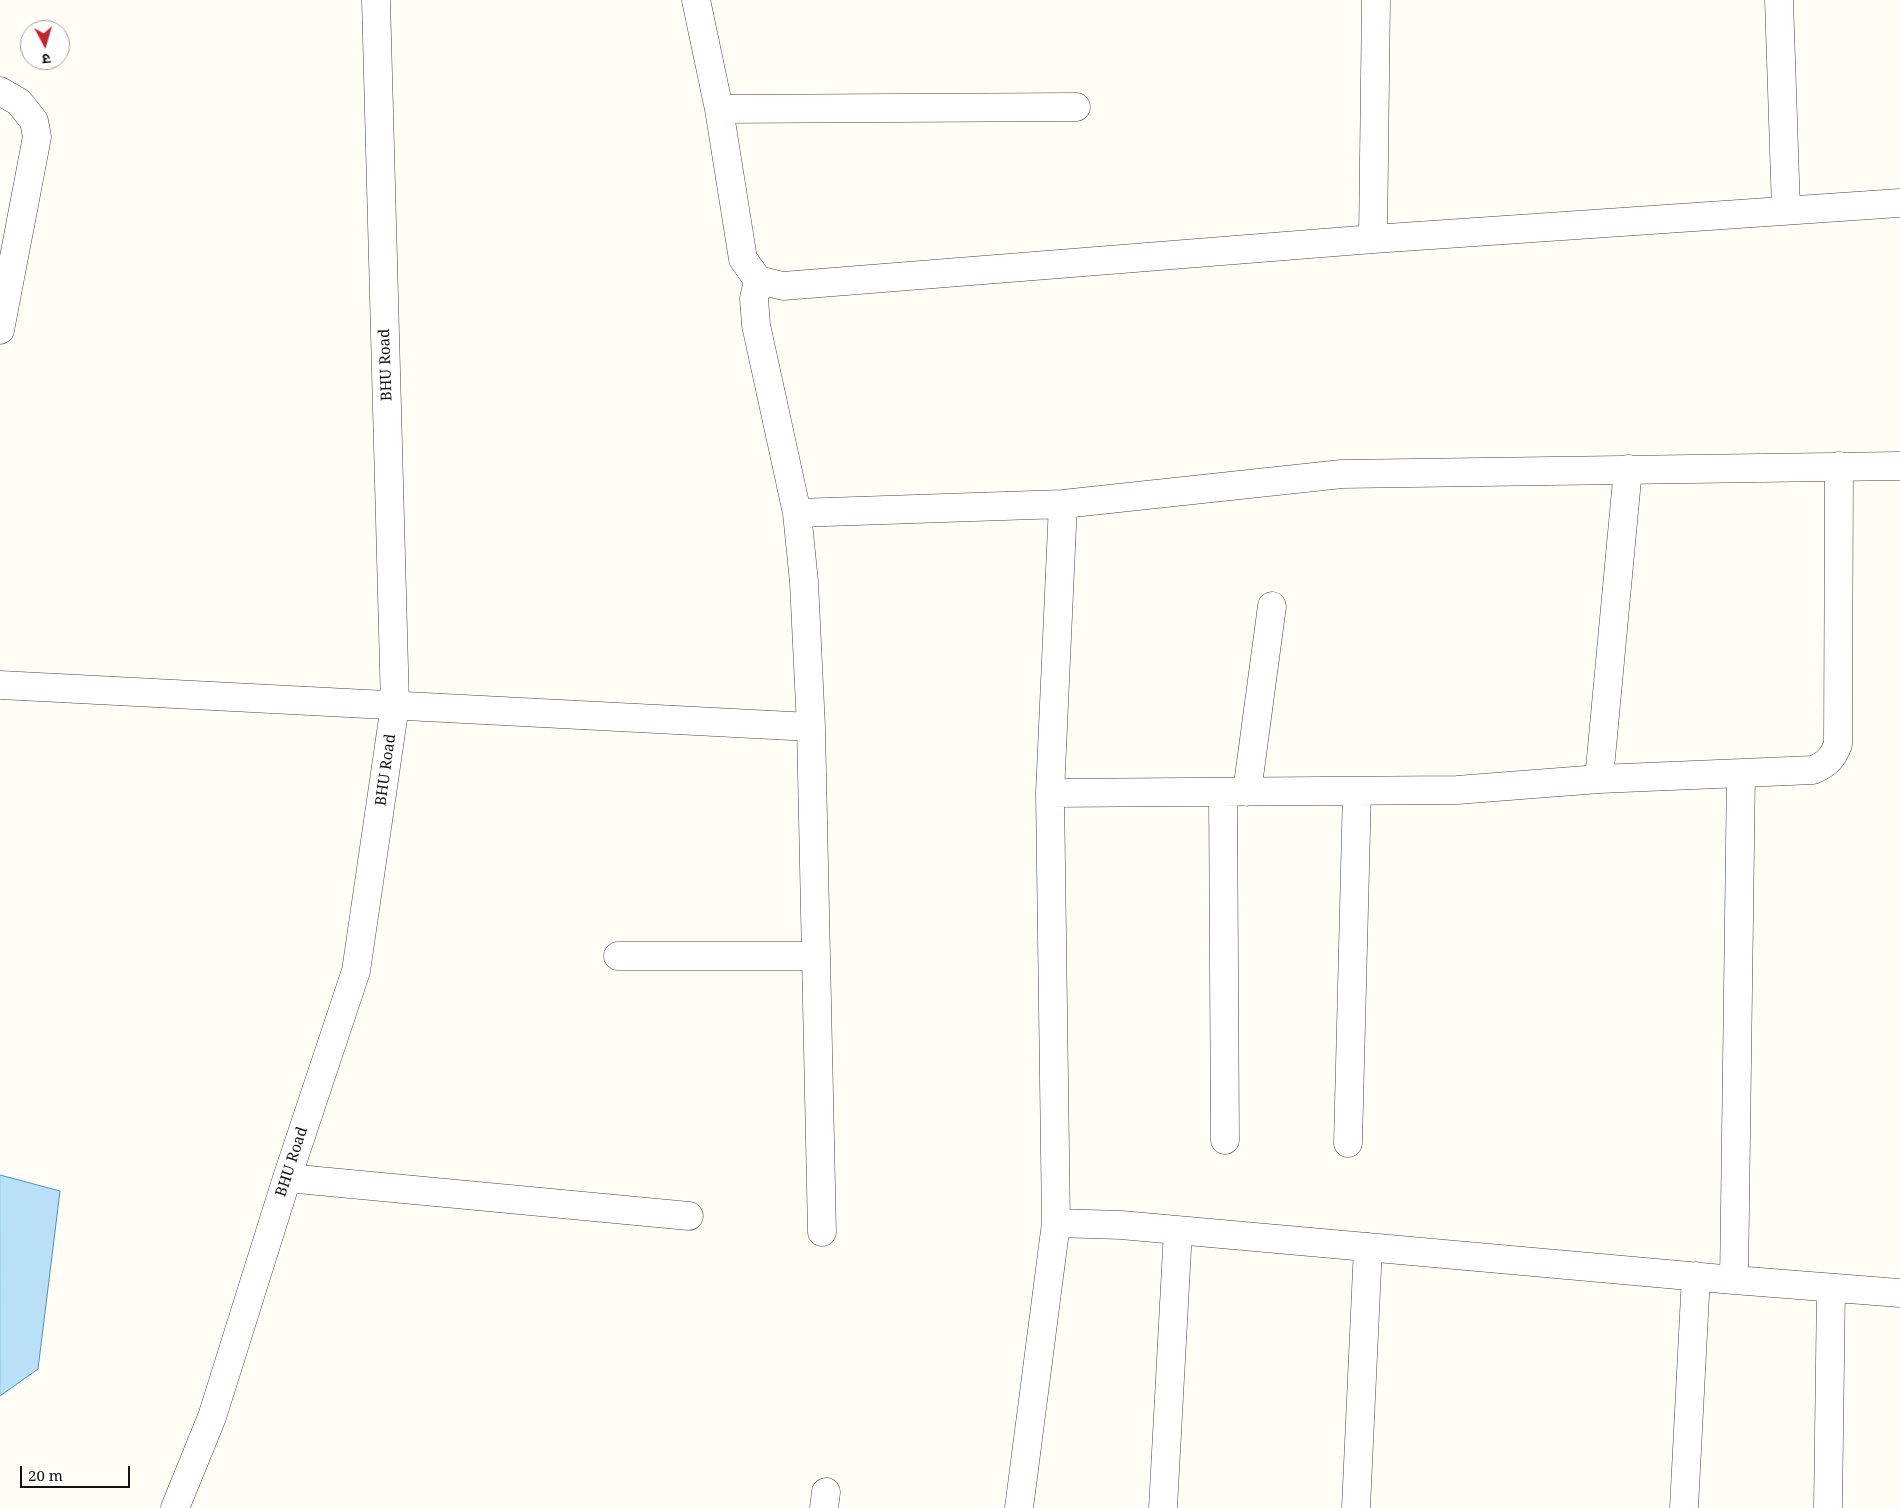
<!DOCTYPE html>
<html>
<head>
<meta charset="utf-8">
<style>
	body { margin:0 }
	#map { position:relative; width:1900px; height:1508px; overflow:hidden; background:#fffdf5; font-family:"Noto Serif","Noto Sans Devanagari",serif }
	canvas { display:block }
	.north { position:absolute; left:20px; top:20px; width:50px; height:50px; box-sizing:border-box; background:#fff; border:1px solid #a0a0a0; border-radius:50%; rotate:174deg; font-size:14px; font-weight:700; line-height:20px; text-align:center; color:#111 }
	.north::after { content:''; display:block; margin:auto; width:18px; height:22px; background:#c4262e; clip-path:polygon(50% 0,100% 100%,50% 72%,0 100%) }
	.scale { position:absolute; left:20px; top:1466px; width:110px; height:22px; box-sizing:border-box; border:2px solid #111; border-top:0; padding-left:6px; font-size:15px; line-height:18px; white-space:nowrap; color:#111; -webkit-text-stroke:4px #fff; paint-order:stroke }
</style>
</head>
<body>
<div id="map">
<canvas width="1900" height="1508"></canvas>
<div class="north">उ</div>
<div class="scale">20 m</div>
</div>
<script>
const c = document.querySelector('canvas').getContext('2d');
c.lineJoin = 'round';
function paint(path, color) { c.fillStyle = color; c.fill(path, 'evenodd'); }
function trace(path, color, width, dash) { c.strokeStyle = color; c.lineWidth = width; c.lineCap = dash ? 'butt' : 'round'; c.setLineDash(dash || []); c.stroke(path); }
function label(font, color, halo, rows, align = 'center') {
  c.font = font + ' "Noto Serif",serif'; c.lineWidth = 5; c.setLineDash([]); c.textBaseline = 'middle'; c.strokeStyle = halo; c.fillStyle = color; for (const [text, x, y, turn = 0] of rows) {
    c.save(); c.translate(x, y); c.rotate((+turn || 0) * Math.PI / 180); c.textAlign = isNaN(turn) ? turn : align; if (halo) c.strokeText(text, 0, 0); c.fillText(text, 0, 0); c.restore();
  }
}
const water = new Path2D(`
	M0,1175L60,1191L38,1369L0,1396Z`);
const minor = new Path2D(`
	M696,0L719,109L743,259L758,280L783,286L1373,239L1900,203
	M1779,0L1786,209
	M0,91L19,102L34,121L37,137L0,330
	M719,109L1076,107
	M1373,239L1376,0
	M758,280L754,299L756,325L797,513L804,582L811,727L822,1232
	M797,513L1063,504L1342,474L1900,466
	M0,685L811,727
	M1599,779L1628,469
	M1223,792L1225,1140
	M1247,792L1272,606
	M1050,793L1457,790L1599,779L1813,770C1827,764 1833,758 1838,744L1839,466
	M618,956H816
	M1348,1143L1357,791
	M287,1178L689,1216
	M1056,1223L1121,1225L1734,1280L1900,1293
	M1734,1280L1741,773
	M175,1508L212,1417L287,1178L356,971L395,705L376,0
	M824,1508L826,1492
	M1019,1508L1056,1223L1050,793L1063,504
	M1163,1508L1178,1230
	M1356,1508L1368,1247
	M1684,1508L1696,1276
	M1828,1508L1831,1288`);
const streetNames = [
	["BHU Road",386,365,-92],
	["BHU Road",386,770,-82],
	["BHU Road",292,1162,-72]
];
paint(water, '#b9e0f7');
trace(water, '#3f96cf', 1);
trace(minor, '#444', 29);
trace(minor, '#fff', 28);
label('15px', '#111', '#fff', streetNames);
</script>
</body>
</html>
